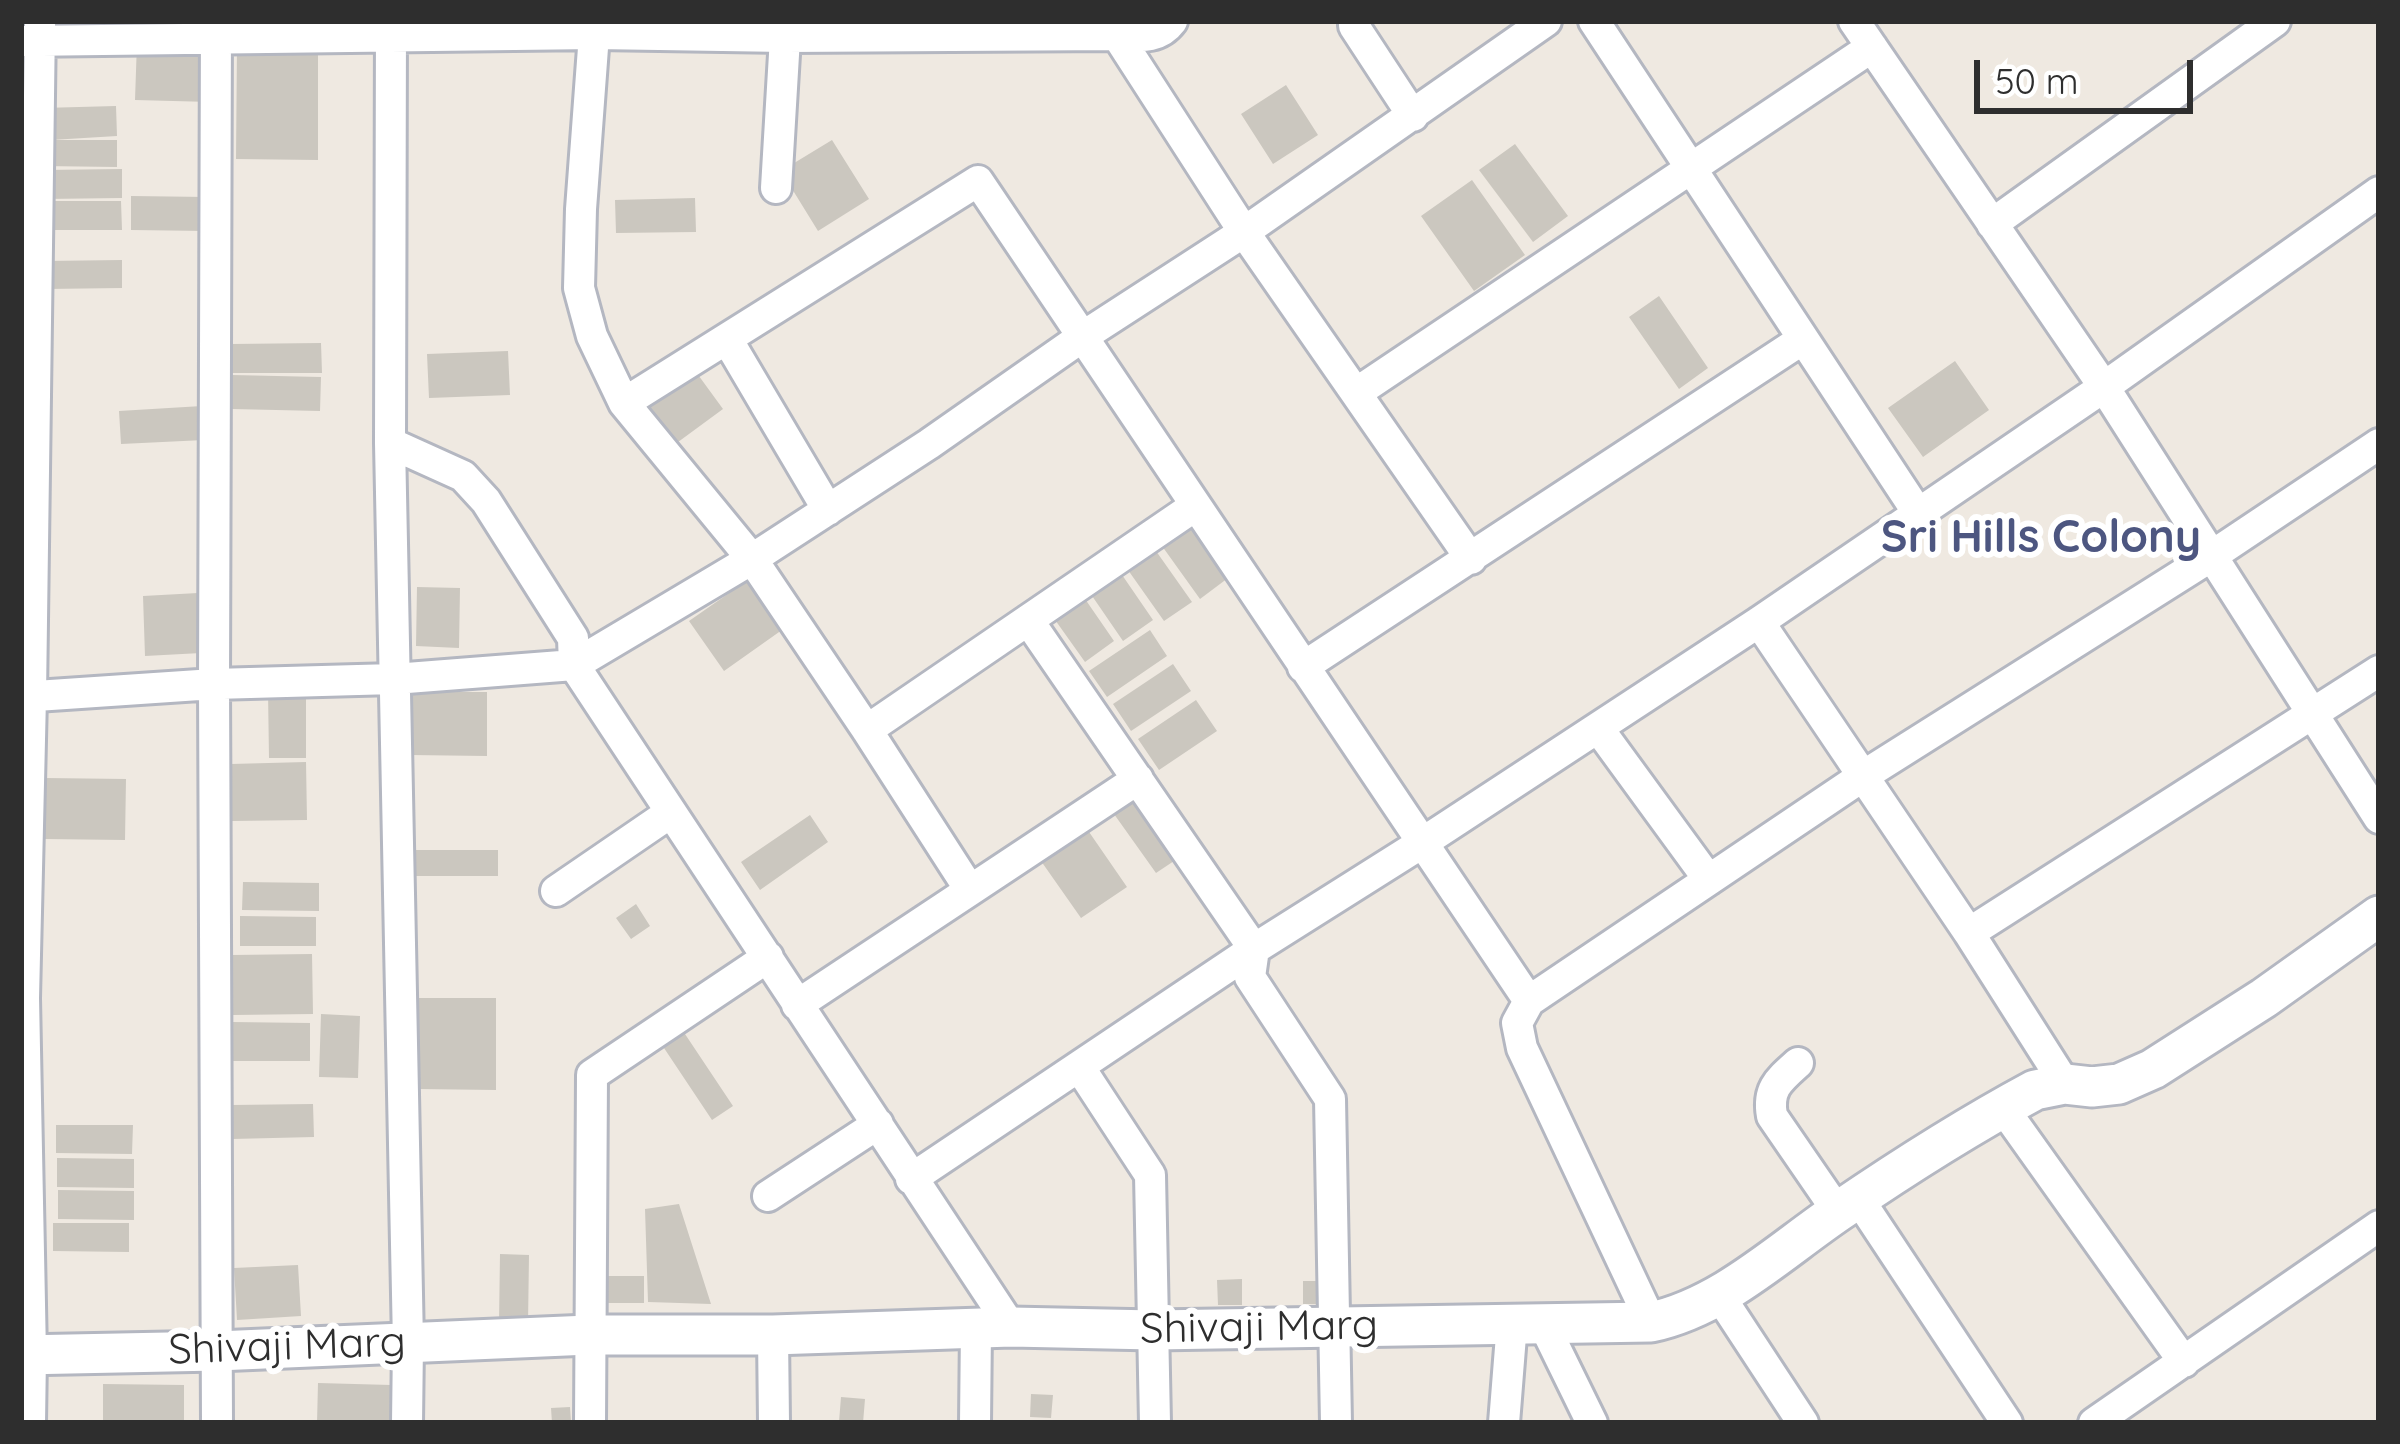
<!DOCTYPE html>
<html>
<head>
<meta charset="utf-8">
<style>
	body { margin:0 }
	#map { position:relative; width:2400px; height:1444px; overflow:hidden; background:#efe9e1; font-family:Quicksand,sans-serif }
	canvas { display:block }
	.frame { position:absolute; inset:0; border:24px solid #2e2e2e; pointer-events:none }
	.scale { position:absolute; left:1974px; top:60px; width:219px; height:54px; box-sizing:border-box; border:6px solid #2e2e2e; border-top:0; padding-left:15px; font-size:36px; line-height:42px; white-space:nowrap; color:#2e2e2e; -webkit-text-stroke:9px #fff; paint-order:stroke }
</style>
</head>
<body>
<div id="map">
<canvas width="2400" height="1444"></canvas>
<div class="frame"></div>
<div class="scale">50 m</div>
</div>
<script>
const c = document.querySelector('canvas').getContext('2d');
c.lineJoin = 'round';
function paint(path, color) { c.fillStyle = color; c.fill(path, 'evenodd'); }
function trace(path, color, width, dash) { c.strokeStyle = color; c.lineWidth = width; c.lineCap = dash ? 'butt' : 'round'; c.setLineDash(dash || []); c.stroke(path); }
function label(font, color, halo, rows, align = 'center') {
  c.font = font + ' Quicksand,sans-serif'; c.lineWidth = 12; c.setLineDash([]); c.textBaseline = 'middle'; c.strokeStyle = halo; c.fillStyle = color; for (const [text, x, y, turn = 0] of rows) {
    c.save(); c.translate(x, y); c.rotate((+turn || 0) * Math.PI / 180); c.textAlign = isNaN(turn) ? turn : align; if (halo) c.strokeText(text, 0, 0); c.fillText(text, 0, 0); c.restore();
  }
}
const building = new Path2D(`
	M137,42L212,44L211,102L135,100Z
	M237,45L318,46V160L236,159Z
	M1286,85L1318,135L1273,164L1241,114Z
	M116,106L117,136L51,140H117V167L42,166V108Z
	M832,140L869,199L818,231L781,171Z
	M1515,144L1568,216L1533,242L1479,170Z
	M122,169V198L45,199L44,170Z
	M1472,180L1525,255L1474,291L1421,216Z
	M131,196L207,197V231L131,230Z
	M695,198L696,232L616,233L615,200Z
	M45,201H121L122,230H45Z
	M122,260V288L46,289L45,261Z
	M1659,296L1708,368L1679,389L1629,317Z
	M321,343L322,373H231V344Z
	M508,351L510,395L429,398L427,354Z
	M1955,361L1989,410L1923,457L1888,408Z
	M696,372L723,409L674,445L647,407Z
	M232,375L321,377L320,411L232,409Z
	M202,406L204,440L121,444L119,411Z
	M1195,523L1232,575L1200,599L1162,546Z
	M1156,551L1192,602L1164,621L1128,570Z
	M1118,569L1153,620L1123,641L1088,590Z
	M755,575L789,625L724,671L689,621Z
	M417,587L460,588L459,648L416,646Z
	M198,593L201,653L145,656L143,596Z
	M1083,596L1114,641L1085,662L1053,617Z
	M1150,630L1167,656L1107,697L1089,671Z
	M1173,664L1191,691L1131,731L1113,704Z
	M268,691H306V758H269Z
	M409,692H487V756L410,755Z
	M1196,700L1217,731L1159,770L1138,739Z
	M306,762L307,820L232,821L231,764Z
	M45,778L126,779L125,840L45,839Z
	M1133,790L1180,857L1156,873L1109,807Z
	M810,815L828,842L760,890L741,862Z
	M1087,829L1127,887L1081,918L1041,861Z
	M416,850H498V876H416Z
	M243,882L319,883V911L242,910Z
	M636,904L650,926L631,939L616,918Z
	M240,916L316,917V946H240Z
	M312,954L313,1014L233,1015L232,955Z
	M417,998H496V1090L417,1089Z
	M321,1014L360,1016L358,1078L319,1077Z
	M232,1022L310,1023V1061H232Z
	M683,1031L733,1106L712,1120L662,1045Z
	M313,1104L314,1137L232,1139V1105Z
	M56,1125H133L132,1154L56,1153Z
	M57,1158L134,1159V1188L57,1187Z
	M58,1190L134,1191V1220L58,1219Z
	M679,1204L711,1304L648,1302L645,1209Z
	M53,1223H129V1252L53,1251Z
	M500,1254L529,1255L528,1324H499Z
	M298,1265L301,1316L237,1320L234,1268Z
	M602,1276H644V1303H603Z
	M1242,1279V1305H1218L1217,1280Z
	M1303,1281H1321V1304H1303Z
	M318,1383L391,1385L390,1423H317Z
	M103,1384L184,1385V1423H103Z
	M1031,1394L1053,1395L1051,1418L1030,1417Z
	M841,1397L865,1399L863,1423L839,1422Z
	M570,1407L571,1423H552L551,1408Z`);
const minor = new Path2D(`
	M216,21L214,684L217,1423
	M391,21L390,443L408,1343L407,1423
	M595,21L581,209L579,288L592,336L624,403
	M1172,21C1158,40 1138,36 1117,35L1244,232L1471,559
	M1354,21V26L1413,116
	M1594,21L1918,513
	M1854,21L2104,387L2379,818
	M21,41L596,34L786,37L1117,35
	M776,188L786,21
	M1992,224L2275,21
	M727,339L828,510
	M1356,393L1872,47
	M390,443L463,476L486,501L573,638L574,665L1011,1327
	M1028,620L1254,949L1250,977L1330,1099L1336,1423
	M1759,622L1969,933L2065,1084
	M1303,667L1803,339
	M21,697L214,684L394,679L574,665L752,559L929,444L1082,337L1244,232L1546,21
	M1598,728L1709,880
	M867,730L1195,506
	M970,890L867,730L752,559L624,403L978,181L1529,1001L1517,1023L1522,1048L1651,1322
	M556,891L670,813
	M1969,933L2379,671
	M1529,1001L1863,776L2210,557L2379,444
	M797,1005L1138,779
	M1798,1063C1779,1080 1767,1089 1772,1116L1838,1212
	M1080,1068L1150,1175L1155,1423
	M2003,1108L2184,1362
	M911,1179L1254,949L1422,843L1759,622L2104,387L2379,192
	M768,1196L878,1124
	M1858,1198L2007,1423
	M1719,1295L1803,1423
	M1543,1323L1592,1423
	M773,1335L774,1423
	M30,1423L31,1355L24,998L31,697L40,21
	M590,1423L592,1075L768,957
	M975,1423L976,1328
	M1504,1423L1512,1323
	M2094,1423L2379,1226`);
const tertiary = new Path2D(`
	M21,1355L217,1351L589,1335H773L1011,1327L1154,1330L1651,1322C1722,1307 1780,1251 1839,1211C1902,1168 1968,1126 2035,1090L2065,1084L2092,1087L2119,1084L2153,1069L2264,998L2379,916`);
const streetNames = [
	["Shivaji Marg",1259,1328,-1],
	["Shivaji Marg",287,1347,-2]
];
const neighbourhoodNames = [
	["Sri Hills Colony",2041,538]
];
paint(building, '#cbc7bf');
trace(minor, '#b4b7c1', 36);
trace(tertiary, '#b4b7c1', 45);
trace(minor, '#fff', 30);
trace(tertiary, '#fff', 39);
label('42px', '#2e2e2e', '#fff', streetNames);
label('bold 45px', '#4d5680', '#fff', neighbourhoodNames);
</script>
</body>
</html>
